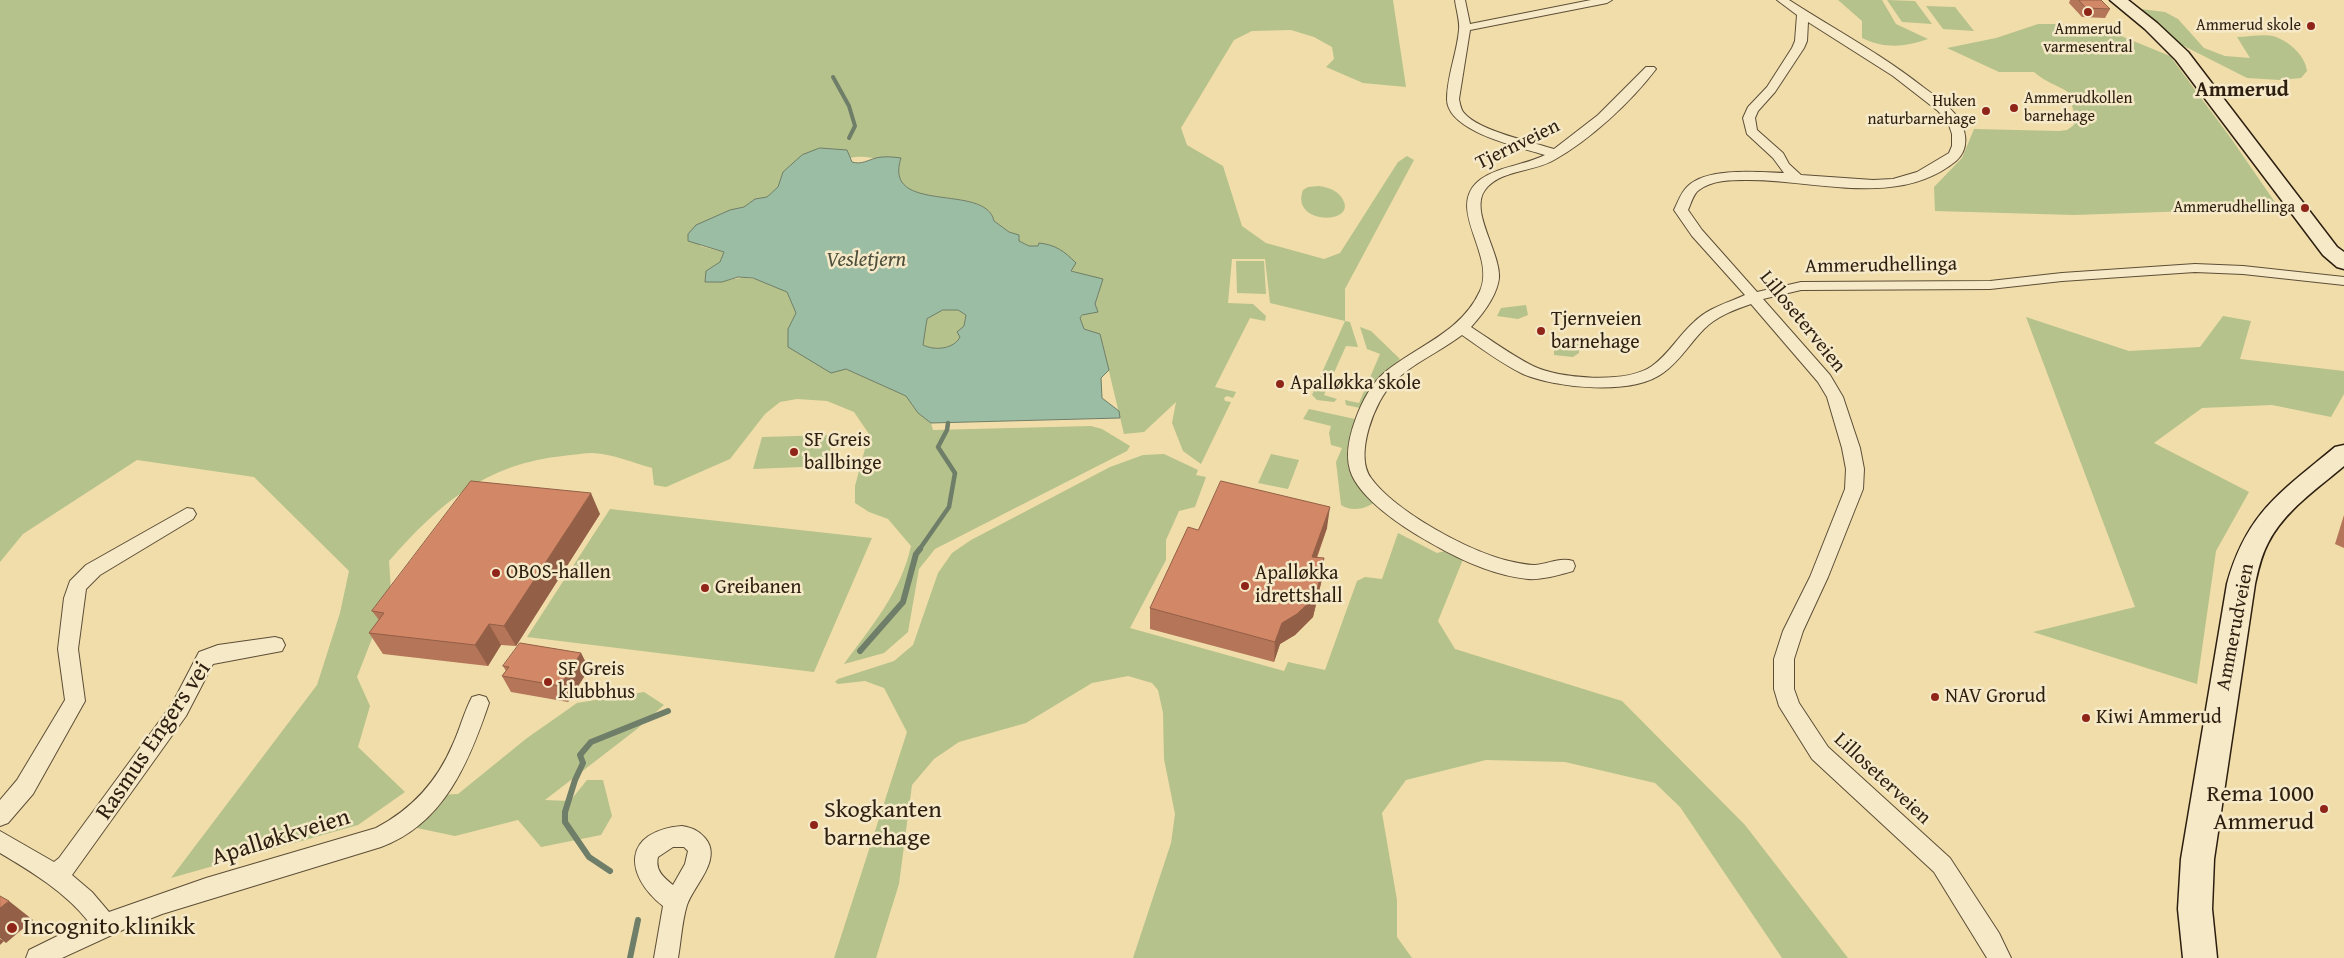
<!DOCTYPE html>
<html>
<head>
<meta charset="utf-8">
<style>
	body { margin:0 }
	canvas { display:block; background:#f0ddaa }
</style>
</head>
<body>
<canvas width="2344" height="958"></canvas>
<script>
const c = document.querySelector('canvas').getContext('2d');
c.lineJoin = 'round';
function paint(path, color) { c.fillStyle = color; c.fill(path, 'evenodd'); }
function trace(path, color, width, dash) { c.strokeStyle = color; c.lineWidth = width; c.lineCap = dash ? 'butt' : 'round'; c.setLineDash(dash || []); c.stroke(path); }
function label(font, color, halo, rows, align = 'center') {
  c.font = font + ' "Gentium Book Plus",serif'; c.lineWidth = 5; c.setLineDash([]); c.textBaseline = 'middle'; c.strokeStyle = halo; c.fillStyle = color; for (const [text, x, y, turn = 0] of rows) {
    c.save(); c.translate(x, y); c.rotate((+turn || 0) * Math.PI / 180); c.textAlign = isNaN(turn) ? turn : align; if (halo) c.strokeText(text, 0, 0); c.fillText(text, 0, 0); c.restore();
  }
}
const green = new Path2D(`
	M0,0H1393L1406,87L1363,83L1326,67L1334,59L1332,47L1314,37L1291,30L1252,31L1234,40L1181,128L1187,145L1223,166L1242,226L1266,243L1324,259L1340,253L1398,162L1407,156L1414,160L1345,289V321L1350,322L1358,347L1346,346L1324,395L1337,399L1334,402L1317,400L1312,395L1345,321L1270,303L1265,259H1232L1228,303L1253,304L1266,316L1265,321L1250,318L1215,387L1236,392L1233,398L1227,396L1224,398L1225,401L1231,402L1201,464L1183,451L1172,423L1176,402L1144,432L1124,434L1100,334L1084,329L1080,318L1095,304L1099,290L1081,274L1071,270L1038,246H1029L1019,241V235L1009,232L994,221C987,182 882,216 901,159C892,156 882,160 873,158C863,157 861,156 850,158L847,150L820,148L783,172L778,187L767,197L755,199L744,207L730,210L700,246L724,252L720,262L706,271L722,282C751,273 761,281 787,292L796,313L788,329L846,369L906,396L918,413L931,423L933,430L1091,426L1102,429L1130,446L1127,451L935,549L919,569L908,632L884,653L844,664C871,627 901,592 911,546L888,519L869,512L855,503V486L869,434L854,412L827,401L797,399L780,402L765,414L730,459L666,487L654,485L652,468C634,463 612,454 593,453C583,453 573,455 563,456C485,464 439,504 389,561L391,590L357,677L370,706L358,747L405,792L358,825L171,878L317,685L340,613L349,571L254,477L137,460L23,534L0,562Z
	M1838,0H1882L1896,24L1928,39C1906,47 1884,49 1862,38V21Z
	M1887,0L1915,1L1932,24L1902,22Z
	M1926,6L1955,7L1974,31L1943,29Z
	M2141,9L2165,12L2178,19L2204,48L2225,56L2250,58L2237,37C2248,37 2263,34 2273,36C2289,41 2305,55 2307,71L2301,78L2280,80L2247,78L2182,45Z
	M2038,24H2066L2104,29L2170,56L2230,137L2279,208L2074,215L1935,211L1934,187L1962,158L1974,129L2059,131L2067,130L2074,125L2075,116L2068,92C2055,84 2047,83 2034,72H1999L1947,48L1996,38Z
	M1319,186C1330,188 1340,191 1344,202C1353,225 1290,224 1303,190L1308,187Z
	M1236,261H1264L1266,294L1237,293Z
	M1526,305L1528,315L1518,319L1497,316L1501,308Z
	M943,309L958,310L966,315C965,322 963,336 958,341C949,350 933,350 923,345L927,319Z
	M2223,316L2251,321L2240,359L2344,371V394L2331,417L2272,405L2202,408L2154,443L2249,492L2216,551L2197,684L2033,632L2135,607L2026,317L2129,351L2200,347Z
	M1360,327L1371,331L1400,359L1369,391L1360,408L1346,405L1345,400L1359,403L1380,354L1367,349Z
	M1561,339L1580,341L1579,353L1573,357L1554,355V342Z
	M1309,409L1355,419L1352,440L1375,502C1366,509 1351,512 1341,505L1336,462L1342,448L1331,445L1329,433L1331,426L1303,419Z
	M833,435L827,466L753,469L762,437Z
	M1164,454L1198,470L1196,475L1206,477L1195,507L1179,511L1166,540V560L1130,628L1284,671L1288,662L1325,670L1357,581L1365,577L1382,579L1398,533L1437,553L1449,550L1464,557L1438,621L1455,649L1622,701L1745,825L1848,958H1782L1680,807L1655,783L1565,762L1486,760L1406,780L1382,813L1397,900V937L1412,958H1133L1171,843L1175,814L1164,759L1163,713L1158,690L1152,683L1128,676L1092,683L1026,723L959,742L934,759L912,785L899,884L876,958H834L907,732L884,688L865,681L838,684L835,682L838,679L894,661L913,645L938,573L952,553L971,540L1110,467L1143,455Z
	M1271,454L1299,460L1288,489L1258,483Z
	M610,509L872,538L814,672L527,637Z
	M644,692L664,705L637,729L545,800L570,801L587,780H603L612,816L601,835L541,847L518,820L455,836L412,827L436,795L458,794L527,738L577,703Z`);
const water = new Path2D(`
	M820,148L847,150L852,162C861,165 868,160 876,158C884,156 893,157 901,158C882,216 986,182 994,221L1009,232L1019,235V241L1029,246H1038L1039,243C1056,245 1064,251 1076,263L1071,271L1103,279L1095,304L1098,312L1082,315L1080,318L1084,329L1100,334L1109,370L1101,378L1102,398L1119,411L1120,418L931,423L918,413L906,396L846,369L831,373L788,347V329L796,313L787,292L753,278L738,277L722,282H705L706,271L720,262L724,252L688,241V234L696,225L730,210L744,207L755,199L767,197L778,187L783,172L802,155ZM943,310H958L966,315L964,326L957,332L960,337C954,349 935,351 923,345L927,319Z`);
const streamFar2 = new Path2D(`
	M833,77L849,106L855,126L849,138`);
const streamFar1 = new Path2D(`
	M919,550L949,507L955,473L938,447L947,430L948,423`);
const stream = new Path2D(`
	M860,651L903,602L916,554L920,549
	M610,871L589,857L565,822V812L575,780L583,763L580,755L591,742L668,711
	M630,958L638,920`);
const street = new Path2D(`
	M1455,0H1465L1470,24L1591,0H1612L1607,3L1470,30L1459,99C1460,104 1461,110 1464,113C1479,131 1532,142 1554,149L1598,115L1646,67H1654L1656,69C1631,102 1590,140 1554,160C1534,172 1499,170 1485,190C1469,211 1501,253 1499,278C1497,296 1482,315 1471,327C1491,340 1511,355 1533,366C1559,379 1627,384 1652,366C1669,354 1679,335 1694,322C1708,308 1727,303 1745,295L1692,236L1674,210C1678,202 1681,192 1688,186C1707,167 1759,172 1784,173L1773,158L1747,134L1743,118L1748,107L1767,87L1792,48L1795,41L1797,15L1777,0H1789C1834,29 1881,54 1923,87C1934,95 1946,103 1955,114C1966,127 1971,148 1956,161C1898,209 1813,179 1746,180C1731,180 1712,180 1699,190C1693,194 1691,204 1688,210L1702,230L1757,292L1801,282L1990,281L2062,273L2195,264L2243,266L2344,277V285L2243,274L2195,272L2062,281L1990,289L1801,290L1763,299L1830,375L1843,397L1860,448L1864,469L1863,489L1828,577L1803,631L1794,659V689L1799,703L1828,747L1950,858L1999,933L2011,958H1987L1934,872L1812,759L1779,706L1774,689V659L1783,631L1810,577L1845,489L1846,469L1842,448L1827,397L1818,382L1751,304C1734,310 1717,316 1704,329C1690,343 1680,361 1663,373C1632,396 1556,388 1523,374C1502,364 1481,348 1462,335C1440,352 1412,363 1393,383C1375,400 1354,455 1371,478C1396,512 1468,551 1509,561C1518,563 1526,565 1535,565C1548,564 1560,557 1573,561L1575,566L1573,571C1559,575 1542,580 1528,579C1495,576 1458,559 1429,542C1404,528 1358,498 1350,470C1345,453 1350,434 1356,418C1362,402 1371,384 1384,373C1416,346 1461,333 1480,291C1497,254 1443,207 1481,179C1500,166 1525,165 1545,155C1520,147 1447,132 1447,99C1447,76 1457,53 1459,30C1460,21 1456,9 1455,0ZM1808,22L1893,76L1938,111L1948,122L1952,134V146L1949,153L1917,172L1893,179L1873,180L1801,175L1789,164L1783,153L1757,130L1755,118L1758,111L1775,92L1804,48L1807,41Z
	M187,508L193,509L196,514L193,519L100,575L86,589L78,649L85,701L33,794L8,823L0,826V800L17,780L65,700L58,649L64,598L70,581L86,565Z
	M275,637L282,639L285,645L282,651L213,664L186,716L72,875L92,892L109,912L206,878L376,828C412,809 437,782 453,744C460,729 464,712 472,697L479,695L486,697L489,703C469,762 444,824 381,847L162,914L127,928L62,958H26L29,950L88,921C65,892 32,872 0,853V831L54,862L59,858L172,704L199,652L218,645Z
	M682,826C692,828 698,830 705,838C723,859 694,885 687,905C682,921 681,941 678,958H654L663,906C623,874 623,831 682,826ZM673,847H684L688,851L685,864L673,885C663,877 655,870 658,857Z`);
const secondary = new Path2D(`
	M2110,0H2128L2157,23L2188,52L2337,247L2344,252V269L2337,267L2323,255L2176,60L2145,29Z
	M2344,445V466C2317,489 2284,511 2268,543C2261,556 2258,570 2255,584L2214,859L2212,909L2217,958H2183L2178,909L2181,859L2227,584C2247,512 2281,492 2335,447Z`);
const wall = new Path2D(`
	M2070,0H2101L2110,9L2105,18L2082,17L2069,3Z
	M600,514L516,646L501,645L488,666L383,654L369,633L379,620L372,611Z
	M2344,515V548L2335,544Z
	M1327,528L1317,558L1322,579L1313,617L1295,635L1280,644L1274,662L1150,629V608L1198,530Z
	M581,653L589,669L568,702L511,692L502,676L506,671L503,666Z`);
const shadedWall = new Path2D(`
	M591,493L600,514L516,646L504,626Z
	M1330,507L1327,528L1309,578L1312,557Z
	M1324,558L1322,579L1313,617L1295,635L1280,644L1274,662L1275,642L1282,623Z
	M489,624L501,645L488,666L475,645Z
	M581,653L589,669L568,702L560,686Z
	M9,901L33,920L6,943L0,938V908Z
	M0,939L4,941L0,945Z`);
const building = new Path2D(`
	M2079,0H2101L2110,9L2086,8Z
	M471,481L591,493L504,626L489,624L475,645L369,633L384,613L372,611Z
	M1221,481L1330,507L1312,557L1324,558L1316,596L1297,614L1282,623L1275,642L1150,608L1188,527L1198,530Z
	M520,643L581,653L560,686L502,676L509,667L503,666Z
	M0,896L9,901L0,908Z`);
const markers = [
	[2088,12,5,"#8f2418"],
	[2311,26,5,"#8f2418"],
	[2014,108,5,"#8f2418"],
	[1986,111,5,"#8f2418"],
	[2305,208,5,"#8f2418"],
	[1541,331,5,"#8f2418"],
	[1280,384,5,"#8f2418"],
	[794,452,5,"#8f2418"],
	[496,573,5,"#8f2418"],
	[1245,586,5,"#8f2418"],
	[705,588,5,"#8f2418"],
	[548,682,5,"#8f2418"],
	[1935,697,5,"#8f2418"],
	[2086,718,5,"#8f2418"],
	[2324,809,5,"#8f2418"],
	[814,825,5,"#8f2418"],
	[12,928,6,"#8f2418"]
];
const farPoinames = [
	["Ammerud skole",2301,26],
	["Ammerud",2088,30,"center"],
	["varmesentral",2088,48,"center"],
	["Ammerudkollen",2024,99,"left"],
	["barnehage",2024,117,"left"],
	["Huken",1976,102],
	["naturbarnehage",1976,120],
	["Ammerudhellinga",2295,208]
];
const streetNames = [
	["Tjernveien",1518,145,-26],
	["Ammerudhellinga",1881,266,-1],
	["Lilloseterveien",1802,322,51],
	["Ammerudveien",2236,627,-79],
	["Lilloseterveien",1882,779,43]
];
const poiNames = [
	["Tjernveien",1551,320],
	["barnehage",1551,343],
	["Apalløkka skole",1290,384],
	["SF Greis",804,441],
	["ballbinge",804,464],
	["OBOS-hallen",506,573],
	["Apalløkka",1255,574],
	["idrettshall",1255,597],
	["Greibanen",715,588],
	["SF Greis",558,670],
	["klubbhus",558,693],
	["NAV Grorud",1945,697],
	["Kiwi Ammerud",2096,718]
];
const farDistrictnames = [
	["Ammerud",2242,91]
];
const waterNames = [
	["Vesletjern",866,261]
];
const nearStreetnames = [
	["Rasmus Engers vei",154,741,-56],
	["Apalløkkveien",281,838,-17]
];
const nearPoinames = [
	["Rema 1000",2314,795,"right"],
	["Ammerud",2314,823,"right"],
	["Skogkanten",824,811],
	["barnehage",824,839],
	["Incognito klinikk",23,928]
];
paint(green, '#b6c28b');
paint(water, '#9bbda3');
trace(water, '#6f7e68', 1);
trace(streamFar2, '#6f7e68', 4);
trace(streamFar1, '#6f7e68', 4.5);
trace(stream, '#6f7e68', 6);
trace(street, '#5e4e36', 2);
trace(secondary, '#2d1f10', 3);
paint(street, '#f5e9c8');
paint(secondary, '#f5e9c8');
paint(wall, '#b57558');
paint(shadedWall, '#935f47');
paint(building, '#d28866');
trace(building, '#935f47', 1);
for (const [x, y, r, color] of markers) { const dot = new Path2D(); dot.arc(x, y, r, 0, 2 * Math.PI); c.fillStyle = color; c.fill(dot); trace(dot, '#f5e9c8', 2); }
label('16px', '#2d1f10', '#f5e9c8', farPoinames, 'right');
label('20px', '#2d1f10', '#f5e9c8', streetNames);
label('20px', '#2d1f10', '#f5e9c8', poiNames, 'left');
label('bold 21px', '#2d1f10', '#f5e9c8', farDistrictnames);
label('italic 21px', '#4e4e3c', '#f5e9c8', waterNames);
label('24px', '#2d1f10', '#f5e9c8', nearStreetnames);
label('24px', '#2d1f10', '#f5e9c8', nearPoinames, 'left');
</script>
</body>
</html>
